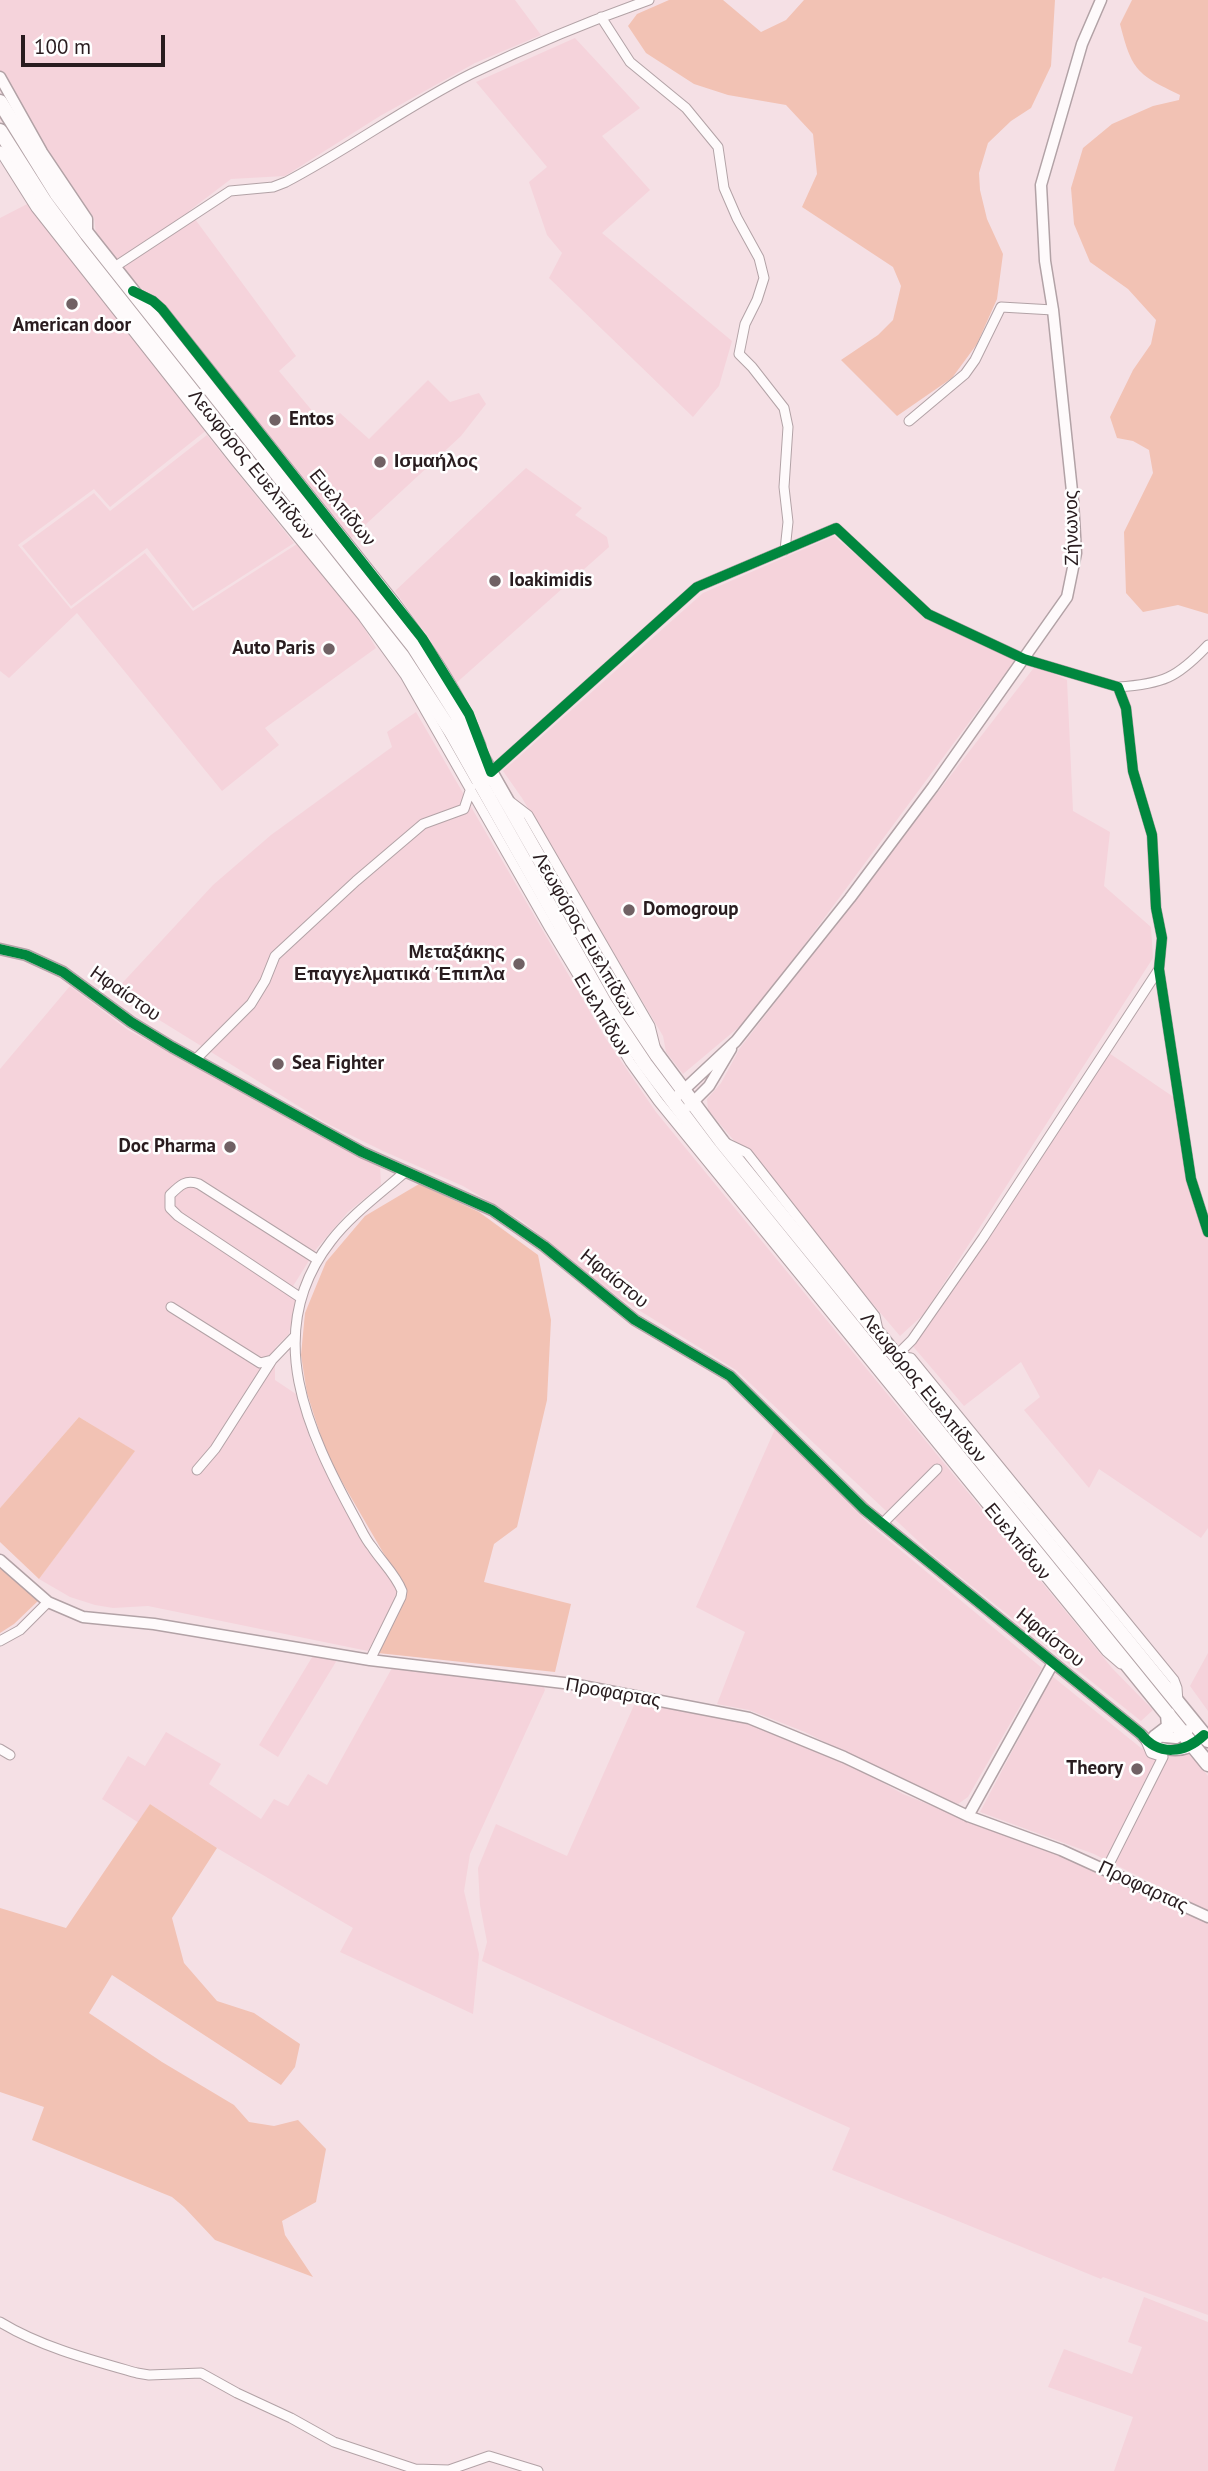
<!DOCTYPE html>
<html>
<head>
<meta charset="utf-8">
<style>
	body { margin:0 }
	#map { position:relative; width:1208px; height:2471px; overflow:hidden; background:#f5e0e5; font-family:"PT Sans",sans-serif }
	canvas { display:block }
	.scale { position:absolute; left:21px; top:35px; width:144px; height:32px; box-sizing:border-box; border:4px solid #291c1f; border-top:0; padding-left:9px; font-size:21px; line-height:24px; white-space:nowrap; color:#291c1f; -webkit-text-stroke:5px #fff; paint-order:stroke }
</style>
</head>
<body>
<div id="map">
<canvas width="1208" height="2471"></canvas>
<div class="scale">100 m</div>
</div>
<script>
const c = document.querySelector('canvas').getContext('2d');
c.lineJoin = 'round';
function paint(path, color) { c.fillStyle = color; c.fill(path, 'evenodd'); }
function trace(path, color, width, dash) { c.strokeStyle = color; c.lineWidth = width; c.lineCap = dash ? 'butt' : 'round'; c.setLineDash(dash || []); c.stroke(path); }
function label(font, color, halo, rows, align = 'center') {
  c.font = font + ' "PT Sans",sans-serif'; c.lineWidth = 5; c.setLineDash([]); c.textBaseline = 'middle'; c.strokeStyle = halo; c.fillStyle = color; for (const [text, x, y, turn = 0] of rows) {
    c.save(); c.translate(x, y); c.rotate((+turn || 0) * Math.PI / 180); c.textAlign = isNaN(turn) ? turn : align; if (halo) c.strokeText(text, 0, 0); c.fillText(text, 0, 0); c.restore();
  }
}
const built = new Path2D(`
	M0,0H515L541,35L475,63L380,116L285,176L231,179L189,211L296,356L279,371L324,425L340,413L369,439L428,380L450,402L479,393L486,404L461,436L350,539L96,234L94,218L43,146L0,73Z
	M575,38L640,108L602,136L650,190L602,233L732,341L719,386L693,417L549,278L562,253L547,235L529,182L547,167L476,82Z
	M35,200L213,425L110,507L94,489L18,545L71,609L145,553L193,611L297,544L359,619L376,648L265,728L279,745L222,791L77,613L9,678L0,671V218Z
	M207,435L294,543L193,608L147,548L71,606L22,546L94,493L110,511Z
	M526,468L582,508L575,515L607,537L609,547L454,685L430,640L395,591Z
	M834,536L927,616L1016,659L751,1017L683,1074L666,1052L663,1036L522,798L503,771L703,593Z
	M1036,665L1067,680L1073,811L1110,832L1104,886L1151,927L1153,958L924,1314L900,1336L708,1110L707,1099L721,1083L740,1048Z
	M416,712L604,1036L656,1112L1112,1668L1153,1710L1141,1721L933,1555L736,1370L619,1298L522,1221L463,1186L383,1151L324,1122L114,992L213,885L271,835L392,747L387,732Z
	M70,986L128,1030L380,1166L381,1185L348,1212L317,1248L288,1294L296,1300L289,1334L275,1348V1380L296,1394L312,1445L367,1549L397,1586L399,1594L368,1651L148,1606L113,1608L95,1605L70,1597L39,1579L134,1451L79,1417L0,1508V1069Z
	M1109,1053L1175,1098L1201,1221L1208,1240V1528L1201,1538L1099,1469L1089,1488L1024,1410L1040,1397L1021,1362L964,1406L911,1344Z
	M775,1429L869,1524L1042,1668L968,1797L958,1804L940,1801L805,1732L749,1710L717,1704L745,1632L696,1607Z
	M1208,1653V1711L1190,1686Z
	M314,1654L337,1660L278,1757L259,1745Z
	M392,1668L543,1684L545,1690L470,1854L464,1891L479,1954L473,2014L340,1952L353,1928L217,1848L150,1804L139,1823L102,1799L128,1756L145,1766L166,1732L221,1764L209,1784L261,1819L274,1799L288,1806L308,1774L327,1785Z
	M1052,1676L1141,1748L1164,1756L1191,1754L1208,1776V1911L1094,1854L980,1812Z
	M635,1703L748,1720L846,1762L903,1794L967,1820L1059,1852L1208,1922V2315L1103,2277L1101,2279L832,2170L850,2128L482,1961L487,1942L480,1905L478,1868L496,1824L567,1856Z
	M1144,2297L1208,2322V2471H1114L1133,2417L1048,2387L1064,2349L1132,2374L1142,2347L1128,2342Z`);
const green = new Path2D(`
	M669,0H723L761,32L786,20L804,0H1055L1051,66L1031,108L1011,121L988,143L979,173L980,190L987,219L1003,254L997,299L977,344L952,378L897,416L841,360L878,335L893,320L901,286L893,267L802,207L817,174L813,134L786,105L728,95L694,84L646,53L628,26L637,14Z
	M1132,0H1208V614L1178,605L1143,612L1126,593L1124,532L1153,473L1149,450L1133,441L1117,438L1110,417L1133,370L1151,344L1156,320L1128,289L1090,262L1074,224L1071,188L1083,148L1112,124L1153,106L1179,100L1180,95C1137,74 1132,71 1120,24Z
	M419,1184L479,1212L538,1255L551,1320L547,1400L517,1527L494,1544L484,1582L571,1604L555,1672L378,1653L406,1592L327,1456L307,1393L301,1355L305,1313L326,1262L365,1216Z
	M79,1417L135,1451L39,1579L0,1542V1508Z
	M0,1564L39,1600L14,1624L0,1633Z
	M150,1804L217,1848L172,1918L184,1963L217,2001L254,2013L300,2044L295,2067L281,2085L112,1975L89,2013L162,2062L234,2105L249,2122L274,2126L298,2120L326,2149L316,2202L282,2221L285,2235L313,2277L215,2240L184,2207L172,2197L32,2140L44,2107L0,2092V1908L66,1928Z`);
const minor = new Path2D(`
	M601,17L630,62L686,108L718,147L724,188L737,218L759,258L764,278L757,300L745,324L739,354L752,367L784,408L788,427L784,487L788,522L785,550
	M0,151L36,208L237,463L363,617L405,675L550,929L630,1062L658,1101L1106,1651L1121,1664
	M113,268L230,191L273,187L286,182C349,149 407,106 471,74C529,46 589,21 649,0
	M138,294L153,301L162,309L395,602C428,646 461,692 481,745
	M909,421L965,374L975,360L1001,307L1053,310
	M1118,687C1163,684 1177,678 1208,645
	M489,768L491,772L697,587L836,528L928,614L1024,659L1118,687L1126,708L1133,771L1152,835L1156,908L1162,938L1159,969L1191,1179L1208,1232
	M511,802L528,815L650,1026L656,1050
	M195,1060L251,1004L265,981L275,956L356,881L423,824L464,809L471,788
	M726,1143L747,1153L875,1316L878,1330
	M301,1298L178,1216L170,1208V1195C180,1185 186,1179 199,1184L318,1260
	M171,1307L260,1363L272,1360L295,1336
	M896,1356L912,1340L983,1238L1159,969
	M896,1356L911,1358L1174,1680L1177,1688L1178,1702
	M197,1470L215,1449L272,1360
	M882,1524L937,1469
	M0,1641L20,1630L48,1602
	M370,1660L401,1597L402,1591C396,1575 381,1561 372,1547C365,1539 361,1529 356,1520C308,1432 260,1332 331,1241C351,1215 380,1194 405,1172
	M0,1749L10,1755
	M1106,1870L1163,1757L1151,1753L1146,1741
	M0,2322C41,2347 91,2360 137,2373L149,2375L201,2373L237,2393L291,2418L334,2442L415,2469L449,2470L489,2456L538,2471`);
const tertiary = new Path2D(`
	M0,77L42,152L87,219V234
	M0,949L26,955L63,972L131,1022L172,1047L362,1152L492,1210L544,1246L635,1320L730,1376L864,1509L1141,1734C1153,1750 1181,1756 1197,1742
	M673,1100L736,1041L850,898L933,787L1067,597L1076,553L1073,501L1053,310L1045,261L1041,185L1082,44L1101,0
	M689,1106L709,1086L731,1049
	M0,1560L48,1602L83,1617L154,1624L370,1660L572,1684L749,1718L844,1757L968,1816L1061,1850L1208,1917
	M1154,1736L1176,1738L1188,1730
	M968,1816L1053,1663`);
const primary = new Path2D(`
	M0,102L57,194L87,234L414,647L464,726L618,997L657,1055L722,1142L1208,1740
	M0,131L45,202L76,244L402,656L452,733L605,1004L645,1064L710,1150L1208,1764
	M1156,1737L1169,1727L1168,1714`);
const cycleway = new Path2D(`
	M133,291L153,301L162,309L422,638L469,714L491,772L697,587L836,528L928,614L1024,659L1118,687L1126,708L1133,771L1152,835L1156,908L1162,938L1159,969L1191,1179L1208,1232
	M0,949L26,955L63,972L131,1022L172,1047L362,1152L492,1210L544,1246L635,1320L730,1376L864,1509L1141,1734C1159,1757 1185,1753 1204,1735`);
const markers = [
	[72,304,7,"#706164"],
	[275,420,7,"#706164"],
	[380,462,7,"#706164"],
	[495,581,7,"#706164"],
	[329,649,7,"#706164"],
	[629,910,7,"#706164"],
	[519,964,7,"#706164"],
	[278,1064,7,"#706164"],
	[230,1147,7,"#706164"],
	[1137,1769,7,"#706164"]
];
const poiNames = [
	["American door",72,326,"center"],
	["Entos",289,420],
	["Ισμαήλος",394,462],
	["Ioakimidis",509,581],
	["Auto Paris",315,649,"right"],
	["Domogroup",643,910],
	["Μεταξάκης",505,953,"right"],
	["Επαγγελματικά Έπιπλα",505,975,"right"],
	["Sea Fighter",292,1064],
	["Doc Pharma",216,1147,"right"],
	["Theory",1123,1769,"right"]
];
const streetNames = [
	["Λεωφόρος Ευελπίδων",251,465,51],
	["Ευελπίδων",342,508,51],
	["Ζήνωνος",1072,528,-91],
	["Λεωφόρος Ευελπίδων",584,935,60],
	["Ηφαίστου",125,994,35],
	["Ευελπίδων",602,1015,59],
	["Ηφαίστου",614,1279,39],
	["Λεωφόρος Ευελπίδων",923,1388,51],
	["Ευελπίδων",1017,1542,51],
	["Ηφαίστου",1050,1638,39],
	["Προφαρτας",613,1693,10],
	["Προφαρτας",1143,1887,25]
];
paint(built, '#f5d3db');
paint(green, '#f2c2b4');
trace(minor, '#b2a2a6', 11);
trace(tertiary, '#b2a2a6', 13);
trace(primary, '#b2a2a6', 17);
trace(minor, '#fefafb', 9);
trace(tertiary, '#fefafb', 10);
trace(primary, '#fefafb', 14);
trace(cycleway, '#00873e', 10);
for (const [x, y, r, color] of markers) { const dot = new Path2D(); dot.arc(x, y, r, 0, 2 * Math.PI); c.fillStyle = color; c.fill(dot); trace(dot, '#fff', 2.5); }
label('bold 19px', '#291c1f', '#fff', poiNames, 'left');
label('19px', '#291c1f', '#fff', streetNames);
</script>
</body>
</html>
